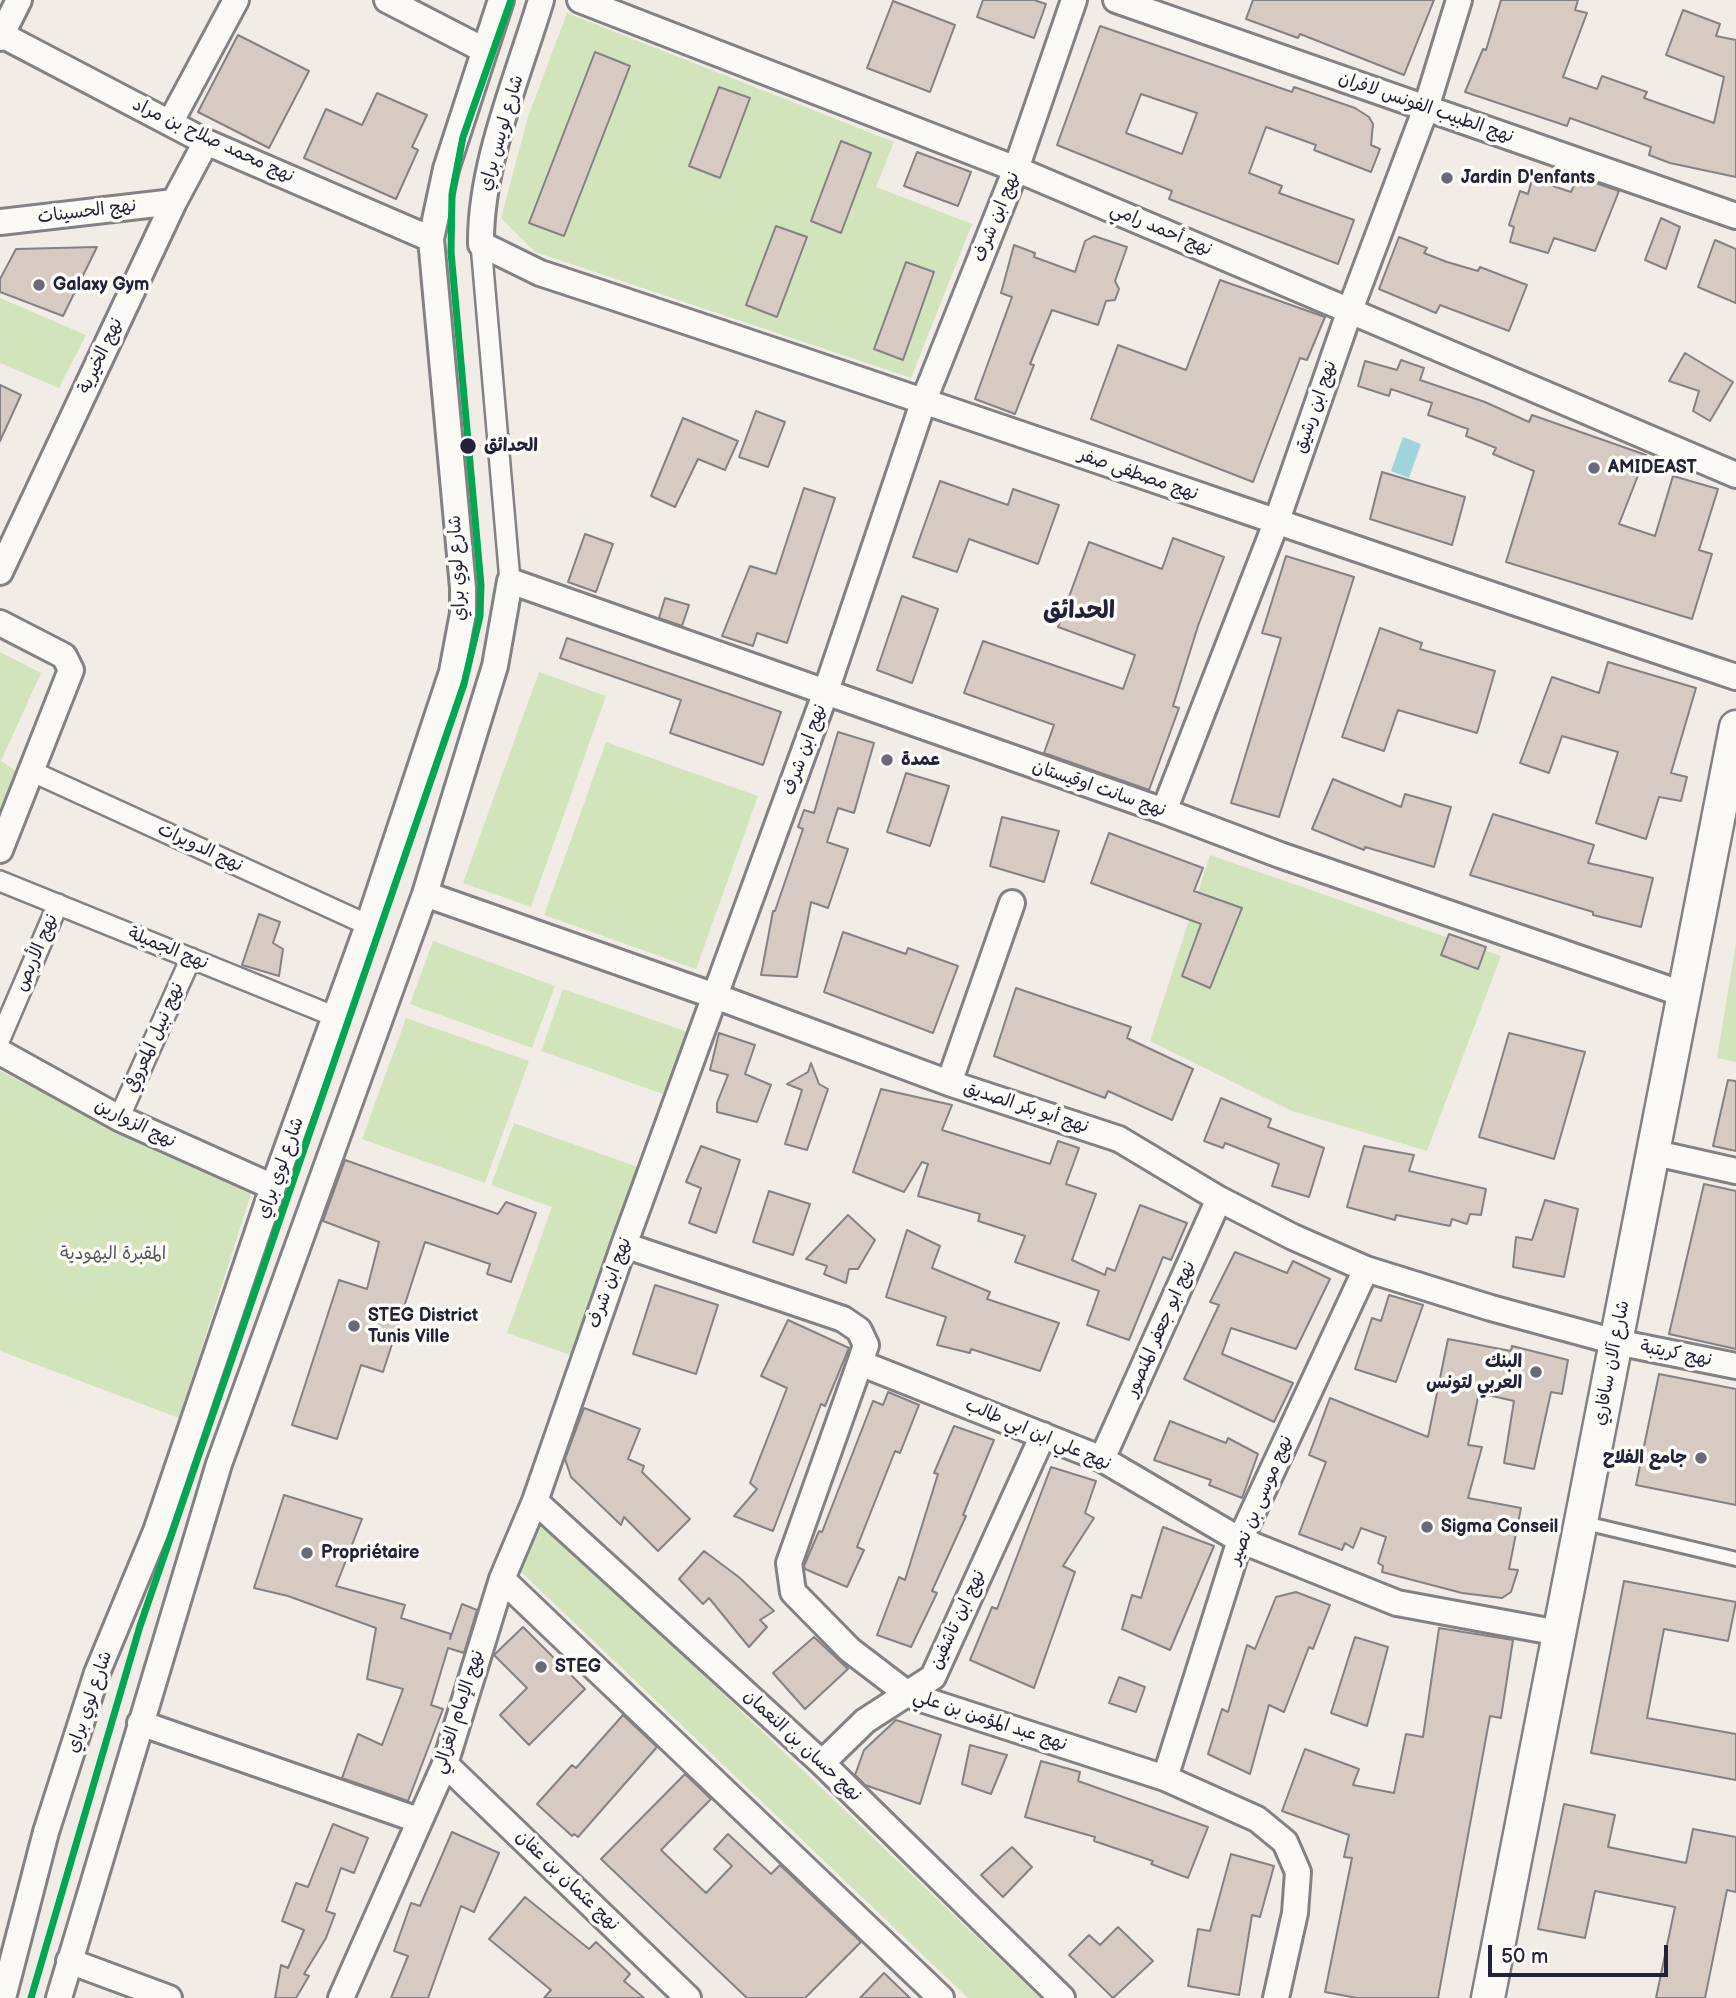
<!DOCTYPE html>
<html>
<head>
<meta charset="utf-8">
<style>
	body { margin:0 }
	#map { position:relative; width:1736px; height:1998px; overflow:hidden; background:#f2ece7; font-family:"Balsamiq Sans",sans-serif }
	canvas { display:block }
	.scale { position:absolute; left:1488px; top:1945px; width:180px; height:32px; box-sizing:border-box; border:4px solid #22223b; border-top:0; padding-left:9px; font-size:21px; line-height:24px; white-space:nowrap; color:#22223b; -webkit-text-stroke:5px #fdfcf7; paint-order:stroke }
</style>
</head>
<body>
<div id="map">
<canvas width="1736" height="1998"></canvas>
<div class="scale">50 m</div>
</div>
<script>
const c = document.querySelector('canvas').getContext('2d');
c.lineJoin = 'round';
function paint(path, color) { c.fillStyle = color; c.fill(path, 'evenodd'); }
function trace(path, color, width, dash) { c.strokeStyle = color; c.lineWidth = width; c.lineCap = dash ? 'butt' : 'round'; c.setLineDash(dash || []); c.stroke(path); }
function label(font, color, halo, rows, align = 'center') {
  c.font = font + ' "Balsamiq Sans","Playpen Sans Arabic",sans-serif'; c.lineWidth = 7; c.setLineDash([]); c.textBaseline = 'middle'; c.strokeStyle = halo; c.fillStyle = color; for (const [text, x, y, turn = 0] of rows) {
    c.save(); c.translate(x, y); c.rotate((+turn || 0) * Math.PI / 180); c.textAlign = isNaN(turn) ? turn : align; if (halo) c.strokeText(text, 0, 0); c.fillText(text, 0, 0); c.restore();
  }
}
const green = new Path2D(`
	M567,13L894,142L876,187L972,224L911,378L535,252L501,218L528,117Z
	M0,298L86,335L59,388L0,363Z
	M0,652L41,673L1,761L22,775L0,826Z
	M539,672L606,696L531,907L463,883Z
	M606,742L758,796L696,969L544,915Z
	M1210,855L1501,956L1427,1151L1292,1111L1150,1041Z
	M433,941L555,986L532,1048L410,1004Z
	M1736,943V1062L1717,1058Z
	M563,989L688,1032L666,1095L541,1051Z
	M406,1018L529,1061L485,1183L362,1139Z
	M0,1071L251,1194L179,1418L0,1351Z
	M514,1123L638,1167L570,1355L507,1333L552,1207L491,1185Z
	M540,1518L1040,1998H968L521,1572Z`);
const water = new Path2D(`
	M1403,437L1421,444L1409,478L1391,471Z`);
const building = new Path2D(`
	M983,0H1034L1046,4L1034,38L977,17Z
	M1253,0H1434L1404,75L1300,34L1298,38L1246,19Z
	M1501,0H1578L1575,10L1587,13L1563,77L1597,89L1602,76L1647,92L1644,98L1714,123L1724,77L1666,55L1683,10L1720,24L1716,36L1736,40V177L1670,163L1649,155L1651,147L1570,118L1567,126L1465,92L1483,49L1486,50Z
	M893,1L955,25L930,92L867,68Z
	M1100,26L1292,92L1294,87L1355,108L1369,117L1373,124L1371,145L1380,149L1371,172L1314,150L1316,145L1266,127L1249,173L1282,186L1279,193L1354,220L1338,264L1169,199L1172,191L1057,145ZM1141,94L1197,113L1182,154L1126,133Z
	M238,35L309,71L269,148L198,112Z
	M595,52L630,66L564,236L529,223Z
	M719,87L750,98L720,178L689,166Z
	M377,93L427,115L412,147L418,150L396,199L304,158L326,109L362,125Z
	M841,141L871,153L841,233L811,221Z
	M917,152L971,172L958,206L904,186Z
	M1578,177L1619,191L1595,251L1554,238L1548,253L1510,242L1514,227L1509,225L1520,191L1528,194L1532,179L1571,192Z
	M1661,218L1680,227L1666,269L1645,260Z
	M776,226L807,237L777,317L746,305Z
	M1094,236L1127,247L1115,281L1119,289L1115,300L1106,301L1098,325L1052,310L1030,364L1034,365L1015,414L975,399L1012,297L1001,293L1014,245L1035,253L1034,257L1075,272L1085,241Z
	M1399,237L1427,248L1424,253L1447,262L1478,271L1480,267L1527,285L1509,331L1440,305L1436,313L1379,289Z
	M1715,240L1736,249V303L1698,287Z
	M97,247L63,316L0,292V279L16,249Z
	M906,262L934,272L903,360L874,349Z
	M1220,280L1325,317L1307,360L1300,358L1253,482L1091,419L1118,345L1186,370Z
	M1685,353L1733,382L1710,421L1693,411L1699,391L1669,381Z
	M1401,360L1424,368L1420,380L1485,402L1529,422L1532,415L1646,455L1619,524L1655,536L1673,476L1718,489L1699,550L1712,554L1692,619L1506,562L1534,471L1493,454L1496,448L1466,436L1468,429L1428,415L1432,403L1391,389L1389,396L1358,386L1365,361L1397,370Z
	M0,385L21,395L0,441Z
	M756,411L785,422L768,467L739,457Z
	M683,418L738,441L725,470L698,459L675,507L651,496Z
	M1382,472L1465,497L1452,545L1370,519Z
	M940,481L1008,505L1013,489L1059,505L1038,564L969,539L957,572L913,557Z
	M804,488L835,498L787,643L757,633L753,646L722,636L750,566L776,574Z
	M585,534L613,544L596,592L568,582Z
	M1173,538L1224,557L1198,626L1173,706L1179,708L1149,790L1044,753L1054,725L964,693L983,641L1123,689L1135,655L1058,627L1089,542L1162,569Z
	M1286,556L1354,577L1279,817L1231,803L1281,638L1262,633Z
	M902,596L938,609L912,683L877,670Z
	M665,598L689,605L682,626L659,618Z
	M1380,628L1422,643L1420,649L1495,671L1477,733L1398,710L1384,751L1342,737Z
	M567,638L781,712L763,765L670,733L681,700L560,658Z
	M1608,662L1696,688L1671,773L1687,777L1681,801L1659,797L1646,839L1596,823L1618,752L1562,736L1549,773L1520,763L1552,677L1599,693Z
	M838,732L874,743L854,813L838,808L827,842L848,849L828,908L811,902L797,977L761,975L773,911H775L803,829L798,827L804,810L814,813Z
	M906,773L949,786L930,846L887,832Z
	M1333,779L1401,807L1405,794L1451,807L1434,867L1365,847L1364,850L1312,829Z
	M1493,814L1594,845L1588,863L1653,878L1641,927L1593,915V912L1470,875Z
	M1002,817L1059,831L1044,882L990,866Z
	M1109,833L1203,868L1194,891L1242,908L1210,988L1182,976L1201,924L1091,883Z
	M259,914L280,922L273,943L283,949L279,976L242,965Z
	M843,932L906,954L908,948L958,966L933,1033L824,992Z
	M1449,934L1486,947L1478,969L1441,955Z
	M1016,988L1131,1027L1127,1038L1193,1069L1172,1120L1108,1091L1105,1098L994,1056Z
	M719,1033L755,1045L745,1074L771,1085L757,1122L717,1112V1103L728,1075L710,1070Z
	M1509,1033L1585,1052L1554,1159L1479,1137Z
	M811,1063L819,1084L828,1089L807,1150L785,1144L802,1090L787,1084L808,1072Z
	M1728,1080L1736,1081V1151L1713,1146Z
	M881,1089L952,1105L942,1130L1050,1164L1058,1141L1079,1148L1066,1184L1096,1194L1072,1260L1105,1275L1107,1268L1115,1271L1140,1205L1187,1223L1171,1260L1163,1257L1129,1340L1087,1325L1099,1291L1015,1262L1025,1236L978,1221L980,1214L918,1196L928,1164L922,1162L904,1192L853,1172Z
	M1221,1098L1271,1119L1268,1127L1324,1148L1309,1197L1272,1186L1279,1164L1225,1143L1223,1148L1204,1141Z
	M701,1146L740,1160L716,1233L689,1223L701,1188L686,1182Z
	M1364,1146L1414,1155L1409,1171L1486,1189L1481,1215L1470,1214L1467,1224L1452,1219L1450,1226L1396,1215L1395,1220L1347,1207Z
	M345,1160L498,1214L506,1202L536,1213L511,1282L487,1274L490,1264L425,1242L383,1372L361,1365L337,1439L292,1425L339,1280L367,1289L379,1242L323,1221Z
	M1704,1184L1736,1191V1349L1669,1334Z
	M769,1191L810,1204L793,1255L753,1242Z
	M1545,1200L1578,1209L1564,1277L1513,1267L1516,1237L1532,1240Z
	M848,1215L875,1240L858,1269H849L846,1283L824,1274L827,1266L806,1259Z
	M907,1230L940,1246L932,1268L990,1292L987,1299L1059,1323L1040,1371L971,1349L970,1353L937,1345L946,1317L886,1297Z
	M1235,1252L1287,1273L1293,1261L1330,1279L1296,1349L1231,1328L1222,1354L1293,1383L1274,1422L1184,1379L1219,1305L1210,1302Z
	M655,1285L718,1305L696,1374L633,1354Z
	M1389,1295L1423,1305L1396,1382L1355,1369L1372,1318L1381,1321Z
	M788,1320L849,1348L825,1406L821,1404L773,1531L734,1516L757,1489L750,1483L787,1388L761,1376Z
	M1448,1339L1511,1351L1512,1346L1568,1360L1562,1394L1551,1392L1534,1469L1504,1463L1514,1401L1479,1393L1468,1445L1482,1447L1468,1498L1521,1508L1509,1569L1518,1570L1511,1592L1502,1598L1462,1593L1382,1572L1383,1566L1378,1563L1386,1537L1361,1528L1353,1548L1345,1543L1342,1550L1299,1534L1326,1462L1309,1455L1330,1398L1428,1437Z
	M1659,1374L1736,1389V1505L1636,1485Z
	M888,1392L919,1405L900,1453L895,1451L857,1547L864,1550L847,1587L805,1569L804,1566L819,1531L822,1532L873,1401L883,1405Z
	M584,1408L640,1429L628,1459L644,1466L642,1472L690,1519L658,1551L624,1517L621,1525L571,1477L565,1459Z
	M1170,1421L1226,1443L1228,1438L1258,1454L1242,1498L1209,1485L1211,1480L1154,1460Z
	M954,1426L994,1440L963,1515L966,1516L932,1591L937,1593L911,1647L877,1635L899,1577L905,1580L938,1474L934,1473Z
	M1051,1467L1096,1481L1085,1513L1094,1518L1063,1566L1075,1572L1034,1688L970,1660L992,1607L997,1609Z
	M284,1495L362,1519L336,1586L405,1605L401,1618L451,1634L450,1639L462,1604L477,1610L464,1653L448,1648L431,1705L443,1709L408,1801L342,1778L358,1734L382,1745L403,1689L367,1679L376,1628L288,1596L254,1588Z
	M1163,1527L1214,1546L1170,1650L1122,1629L1132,1595L1141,1598Z
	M704,1551L740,1578L774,1611L760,1620L767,1627L749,1647L709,1598L703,1604L679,1579Z
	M1624,1581L1736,1602L1728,1641L1664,1629L1647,1718L1736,1734V1780L1591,1753Z
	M1296,1592L1330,1605L1313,1649L1309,1647L1284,1712L1269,1705L1250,1774L1208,1754L1222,1709L1228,1712L1247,1645L1255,1649L1276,1597Z
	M523,1627L585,1689L529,1745L500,1715L527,1688L494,1655Z
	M1439,1628L1513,1640L1501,1718L1490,1716L1438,1998H1357L1325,1992L1352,1858L1344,1857L1349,1835L1282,1811L1305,1749L1359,1769L1353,1785L1394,1793L1406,1734L1423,1737Z
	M814,1637L848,1669L805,1709L773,1673Z
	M1355,1637L1388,1647L1367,1726L1331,1713Z
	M1119,1677L1145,1687L1136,1712L1109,1703Z
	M623,1715L657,1747L578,1837L574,1834L572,1836L537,1804L572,1765L576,1768Z
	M896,1720L941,1735L920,1804L865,1785L855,1775L864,1750Z
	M970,1745L1007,1755L991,1794L962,1784Z
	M1041,1761L1080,1772L1078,1781L1208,1827L1188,1878L1151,1864L1153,1861L1094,1841L1095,1837L1025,1817Z
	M685,1774L711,1799L661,1850L706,1893L732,1866L714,1849L728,1834L771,1874L780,1865L861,1942L805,1998H747L601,1859Z
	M1564,1804L1615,1815L1608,1847L1686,1863L1693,1829L1736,1837V1892L1727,1890L1705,1998H1656L1675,1907L1595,1891L1585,1938L1538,1929Z
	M333,1824L368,1838L354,1873L341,1868L326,1911L335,1914L326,1938L304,1974L309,1976L296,1998H275L281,1965L288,1968L304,1930L282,1921L296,1883L308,1887Z
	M452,1832L499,1853L474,1912L461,1906L428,1998H391L408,1956L394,1951L411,1903L420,1906Z
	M1012,1847L1032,1867L1003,1897L981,1875Z
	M1231,1854L1274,1866L1260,1917L1252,1915L1239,1995L1188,1986L1198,1929L1210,1931Z
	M525,1897L589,1949L596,1942L630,1974L624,1981L644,1998H544L551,1990L489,1939Z
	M1118,1927L1153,1961L1113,1998L1069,1955L1089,1935L1100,1945Z
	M884,1973L910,1998H860Z`);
const service = new Path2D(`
	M1581,1522L1736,1559`);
const pedestrian = new Path2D(`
	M481,244L510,581
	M31,771L368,925
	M0,881L336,1017
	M0,1039L58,904
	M119,1118L191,958`);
const minor = new Path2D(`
	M387,0L484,50
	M541,0C518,77 480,164 481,244L540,273C940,404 1337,544 1736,677
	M580,0L1016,169L1736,475
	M1116,0L1736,216
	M0,34L206,142L431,239
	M0,38L19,0
	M170,123L236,0
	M0,222L174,202
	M0,572L174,202L206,142
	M0,623L64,656L71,670L0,850
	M1164,811L1276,523L1350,310L1426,108L1459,0
	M425,894L715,996L949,1083L1119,1139L1219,1199L1293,1237L1366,1269L1491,1308L1616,1342L1736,1366
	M0,1052L119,1118L273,1187
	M949,1083L1012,903
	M1651,1152L1736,1171
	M624,1245L843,1319L859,1330L866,1345L860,1363L1102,1459L1240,1540L1397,1603L1559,1633
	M860,1363L789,1563L793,1592L850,1650L909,1695L1165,1778L1257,1819L1285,1842L1298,1872L1295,1913L1276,1998
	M1102,1459L1219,1199
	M535,1501L822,1763L1062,1998
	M502,1579L941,1998
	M140,1723L418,1820
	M822,1763L865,1721L933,1677L1043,1435
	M445,1764L688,1998
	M1165,1778L1240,1540L1366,1269
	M69,1961L169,1998
	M3,1998L46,1832L97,1673L156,1531L273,1187L368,925L452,672L463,613V588L431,239L446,169L501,0
	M59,1998L219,1464L425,894L495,666L510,581L1164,811L1280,855L1683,994
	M341,1998L445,1764L502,1579L535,1501L624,1245L825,694L924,400L1016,169L1074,0`);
const tertiary = new Path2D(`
	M1488,1998L1736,727`);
const rail1 = new Path2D(`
	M31,1998L140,1626L464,684L480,616L481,585L451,252L452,194L463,137L511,0`);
const markers = [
	[1447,178,7,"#6b6977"],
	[39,285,7,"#6b6977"],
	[468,446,9,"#22223b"],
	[1594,468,7,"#6b6977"],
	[887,760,7,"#6b6977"],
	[354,1326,7,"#6b6977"],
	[1536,1372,7,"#6b6977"],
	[1701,1458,7,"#6b6977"],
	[1427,1527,7,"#6b6977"],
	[307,1553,7,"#6b6977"],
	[541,1667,7,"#6b6977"]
];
const streetNames = [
	["نهج الطبيب الفونس لافران",1426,108,19],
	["شارع لويس براي",502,133,-74],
	["نهج محمد صلاح بن مراد",213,141,25],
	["نهج الحسينات",87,212,-7],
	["نهج ابن شرف",997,217,-68],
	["نهج أحمد رامي",1161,230,23],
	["نهج الخيرية",101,356,-65],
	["نهج ابن رشيق",1316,407,-71],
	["نهج مصطفى صفر",1138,475,19],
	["شارع لوي براي",458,568,-93],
	["نهج ابن شرف",805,750,-70],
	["نهج سانت اوقيستان",1099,789,19],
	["نهج الدويرات",200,848,25],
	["نهج الجميلة",168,949,22],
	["نهج الأربص",37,953,-67],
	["نهج نبيل المعروفي",155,1038,-66],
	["نهج أبو بكر الصديق",1026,1108,18],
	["نهج الزوارين",135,1124,26],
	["شارع لوي براي",281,1168,-70],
	["نهج ابن شرف",610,1283,-70],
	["نهج ابو جعفر المنصور",1161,1329,-66],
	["نهج كريتبة",1676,1354,11],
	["شارع آلان سافاري",1612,1363,-79],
	["نهج علي ابن ابي طالب",1038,1435,23],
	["نهج موسى بن نصير",1261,1500,-67],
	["نهج ابن تاشفين",958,1620,-65],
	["شارع لوي براي",90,1702,-71],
	["نهج الإمام الغزالي",459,1712,-72],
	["نهج عبد المؤمن بن علي",990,1721,18],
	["نهج حسان بن النعمان",802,1746,43],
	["نهج عثمان بن عفان",567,1881,44]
];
const poiNames = [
	["Jardin D'enfants",1461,178],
	["Galaxy Gym",53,285],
	["AMIDEAST",1608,468],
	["عمدة",901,760],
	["STEG District",368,1316],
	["Tunis Ville",368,1337],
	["البنك",1522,1362,"right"],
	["العربي لتونس",1522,1383,"right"],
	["جامع الفلاح",1687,1458,"right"],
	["Sigma Conseil",1441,1527],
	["Propriétaire",321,1553],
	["STEG",555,1667]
];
const stopNames = [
	["الحدائق",484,446]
];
const parkNames = [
	["المقبرة اليهودية",113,1254]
];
const districtNames = [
	["الحدائق",1079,612]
];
paint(green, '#d2e4bc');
paint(water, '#9fd4dd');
paint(building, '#d6cac3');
trace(building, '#848184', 2);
trace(service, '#848184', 18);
trace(pedestrian, '#848184', 24);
trace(minor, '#848184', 30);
trace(tertiary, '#848184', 37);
trace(service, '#faf9f6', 12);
trace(pedestrian, '#faf9f6', 19);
trace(minor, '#faf9f6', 24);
trace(tertiary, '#faf9f6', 32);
trace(rail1, '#00a651', 7);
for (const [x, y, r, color] of markers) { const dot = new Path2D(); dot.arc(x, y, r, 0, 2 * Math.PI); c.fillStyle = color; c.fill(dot); trace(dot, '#fdfcf7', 2.5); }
label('18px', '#22223b', '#fdfcf7', streetNames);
label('bold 18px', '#22223b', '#fdfcf7', poiNames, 'left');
label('bold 18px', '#22223b', '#fdfcf7', stopNames, 'left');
label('18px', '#4f5a57', '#fdfcf7', parkNames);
label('bold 24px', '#22223b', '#fdfcf7', districtNames);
</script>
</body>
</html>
